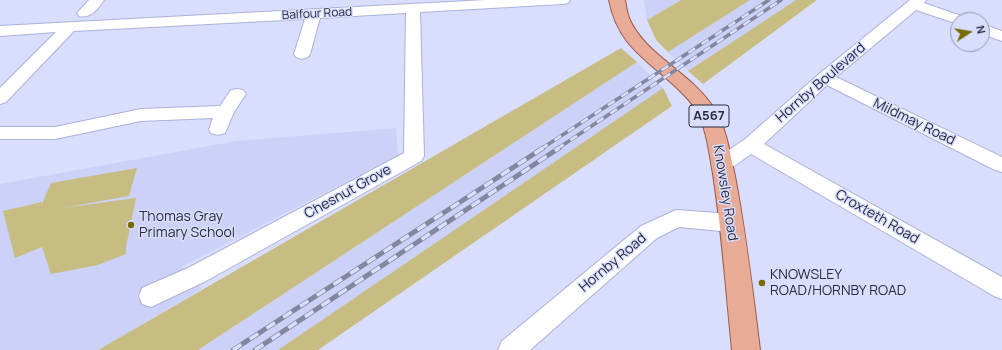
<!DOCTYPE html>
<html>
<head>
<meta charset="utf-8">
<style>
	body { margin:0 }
	#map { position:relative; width:1002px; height:350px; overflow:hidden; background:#d9deff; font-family:Manrope,sans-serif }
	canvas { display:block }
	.north { position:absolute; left:950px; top:12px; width:40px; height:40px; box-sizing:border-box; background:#d9deff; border:1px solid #9396b1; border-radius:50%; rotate:78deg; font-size:11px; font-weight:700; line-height:16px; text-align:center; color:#292b3b }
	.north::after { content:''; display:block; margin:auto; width:14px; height:18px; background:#786900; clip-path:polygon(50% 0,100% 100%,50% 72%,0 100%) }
</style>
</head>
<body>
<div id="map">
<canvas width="1002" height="350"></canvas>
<div class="north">N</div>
</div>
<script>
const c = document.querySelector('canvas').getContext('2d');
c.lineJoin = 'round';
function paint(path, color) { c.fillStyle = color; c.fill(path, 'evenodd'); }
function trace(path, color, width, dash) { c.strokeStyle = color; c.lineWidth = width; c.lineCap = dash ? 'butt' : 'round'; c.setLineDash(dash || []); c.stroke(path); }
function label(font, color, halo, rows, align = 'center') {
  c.font = font + ' Manrope,sans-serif'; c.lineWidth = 3; c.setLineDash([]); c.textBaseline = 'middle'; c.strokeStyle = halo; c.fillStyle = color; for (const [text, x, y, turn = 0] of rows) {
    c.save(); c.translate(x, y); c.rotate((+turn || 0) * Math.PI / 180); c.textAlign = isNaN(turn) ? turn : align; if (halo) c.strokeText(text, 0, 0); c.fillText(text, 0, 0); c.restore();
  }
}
const built = new Path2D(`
	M644,0H681L647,20Z
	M750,0H796L688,71L668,52Z
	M637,62L663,88L278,350H198Z
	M396,128L398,155L181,267L202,289L98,350H0V184L236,141Z`);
const green = new Path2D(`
	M681,0H750L668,52L656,40L647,20Z
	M796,0H817L703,84L688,71Z
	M621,48L637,62L198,350H98Z
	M663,88L672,106L318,350H278Z
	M137,168L129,196L62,208L136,198L126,247V254L98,265L51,274L42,247L15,258L3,211L42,202L41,206L51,183Z`);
const minor = new Path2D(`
	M89,0H104C98,9 90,19 79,16L77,13Z
	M486,0H570L568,3L563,4L420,12L424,156L421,161L206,281L151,307L142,304L139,296L142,288L190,267L404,153L406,13L320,18L310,54L308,57L302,59L296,57L294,54L305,19L74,31L6,102L0,104V88L56,32L0,36V26Z
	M910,0H926L924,3L964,17L966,20H958V24L916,10L836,77L1002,157V172L995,170L827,85L764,144L1002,277V299L994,296L751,154C740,161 729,173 715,169L712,164L715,159L744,140L819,74Z
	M982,24L1002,31V41L982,34Z
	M237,89L243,90L246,94L234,112L225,133L218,135L211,133L209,129L213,118L141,121L55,139H0V127H55L141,109L220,106L231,90Z
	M676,210L732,214L740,217L743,223L740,229L732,232L679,227L657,238L530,350H498L502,341L641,226Z`);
const primary = new Path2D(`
	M609,0H625C626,6 627,12 629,18C645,56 693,73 715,110C727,130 730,154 735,176C746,234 753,292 760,350H732C726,291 722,233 713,174C709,153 707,129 696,110C691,101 683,94 676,87C645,58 618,45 609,0Z`);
const railFar1 = new Path2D(`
	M541,149L769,0
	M557,149L781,0`);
const rail = new Path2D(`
	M233,350L543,148
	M255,350L559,148`);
const markers = [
	[131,225,4,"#786900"],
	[762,283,4,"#786900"]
];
const farStreetnames = [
	["Balfour Road",317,14,-3]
];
const shields = [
	[709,116,40]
];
const shieldNames = [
	["A567",709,116]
];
const streetNames = [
	["Hornby Boulevard",821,83,-41],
	["Mildmay Road",914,122,26],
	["Chesnut Grove",348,192,-29],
	["Knowsley Road",725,193,81],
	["Croxteth Road",877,217,30],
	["Hornby Road",613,263,-40]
];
const poiNames = [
	["Thomas Gray",139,217],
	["Primary School",139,233],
	["KNOWSLEY",770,275],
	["ROAD/HORNBY ROAD",770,291]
];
paint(built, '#ccd1f7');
paint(green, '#c7bd83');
trace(minor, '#acb1d8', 2);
trace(primary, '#9b5a49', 2);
paint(minor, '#fff');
paint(primary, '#e8ab96');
trace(railFar1, '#82869f', 3.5);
trace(rail, '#82869f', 5);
trace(railFar1, '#d9deff', 2.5, [8]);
trace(rail, '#d9deff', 3.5, [10]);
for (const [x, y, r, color] of markers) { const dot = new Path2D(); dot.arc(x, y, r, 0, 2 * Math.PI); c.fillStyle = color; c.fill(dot); trace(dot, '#d9deff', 1.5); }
label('12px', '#292b3b', '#d9deff', farStreetnames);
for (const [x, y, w] of shields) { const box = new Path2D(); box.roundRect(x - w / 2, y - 11, w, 22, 3); c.fillStyle = '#d9deff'; c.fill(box); trace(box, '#292b3b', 1); }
label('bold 13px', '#292b3b', null, shieldNames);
label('14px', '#292b3b', '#d9deff', streetNames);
label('14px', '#292b3b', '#d9deff', poiNames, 'left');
</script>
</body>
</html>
